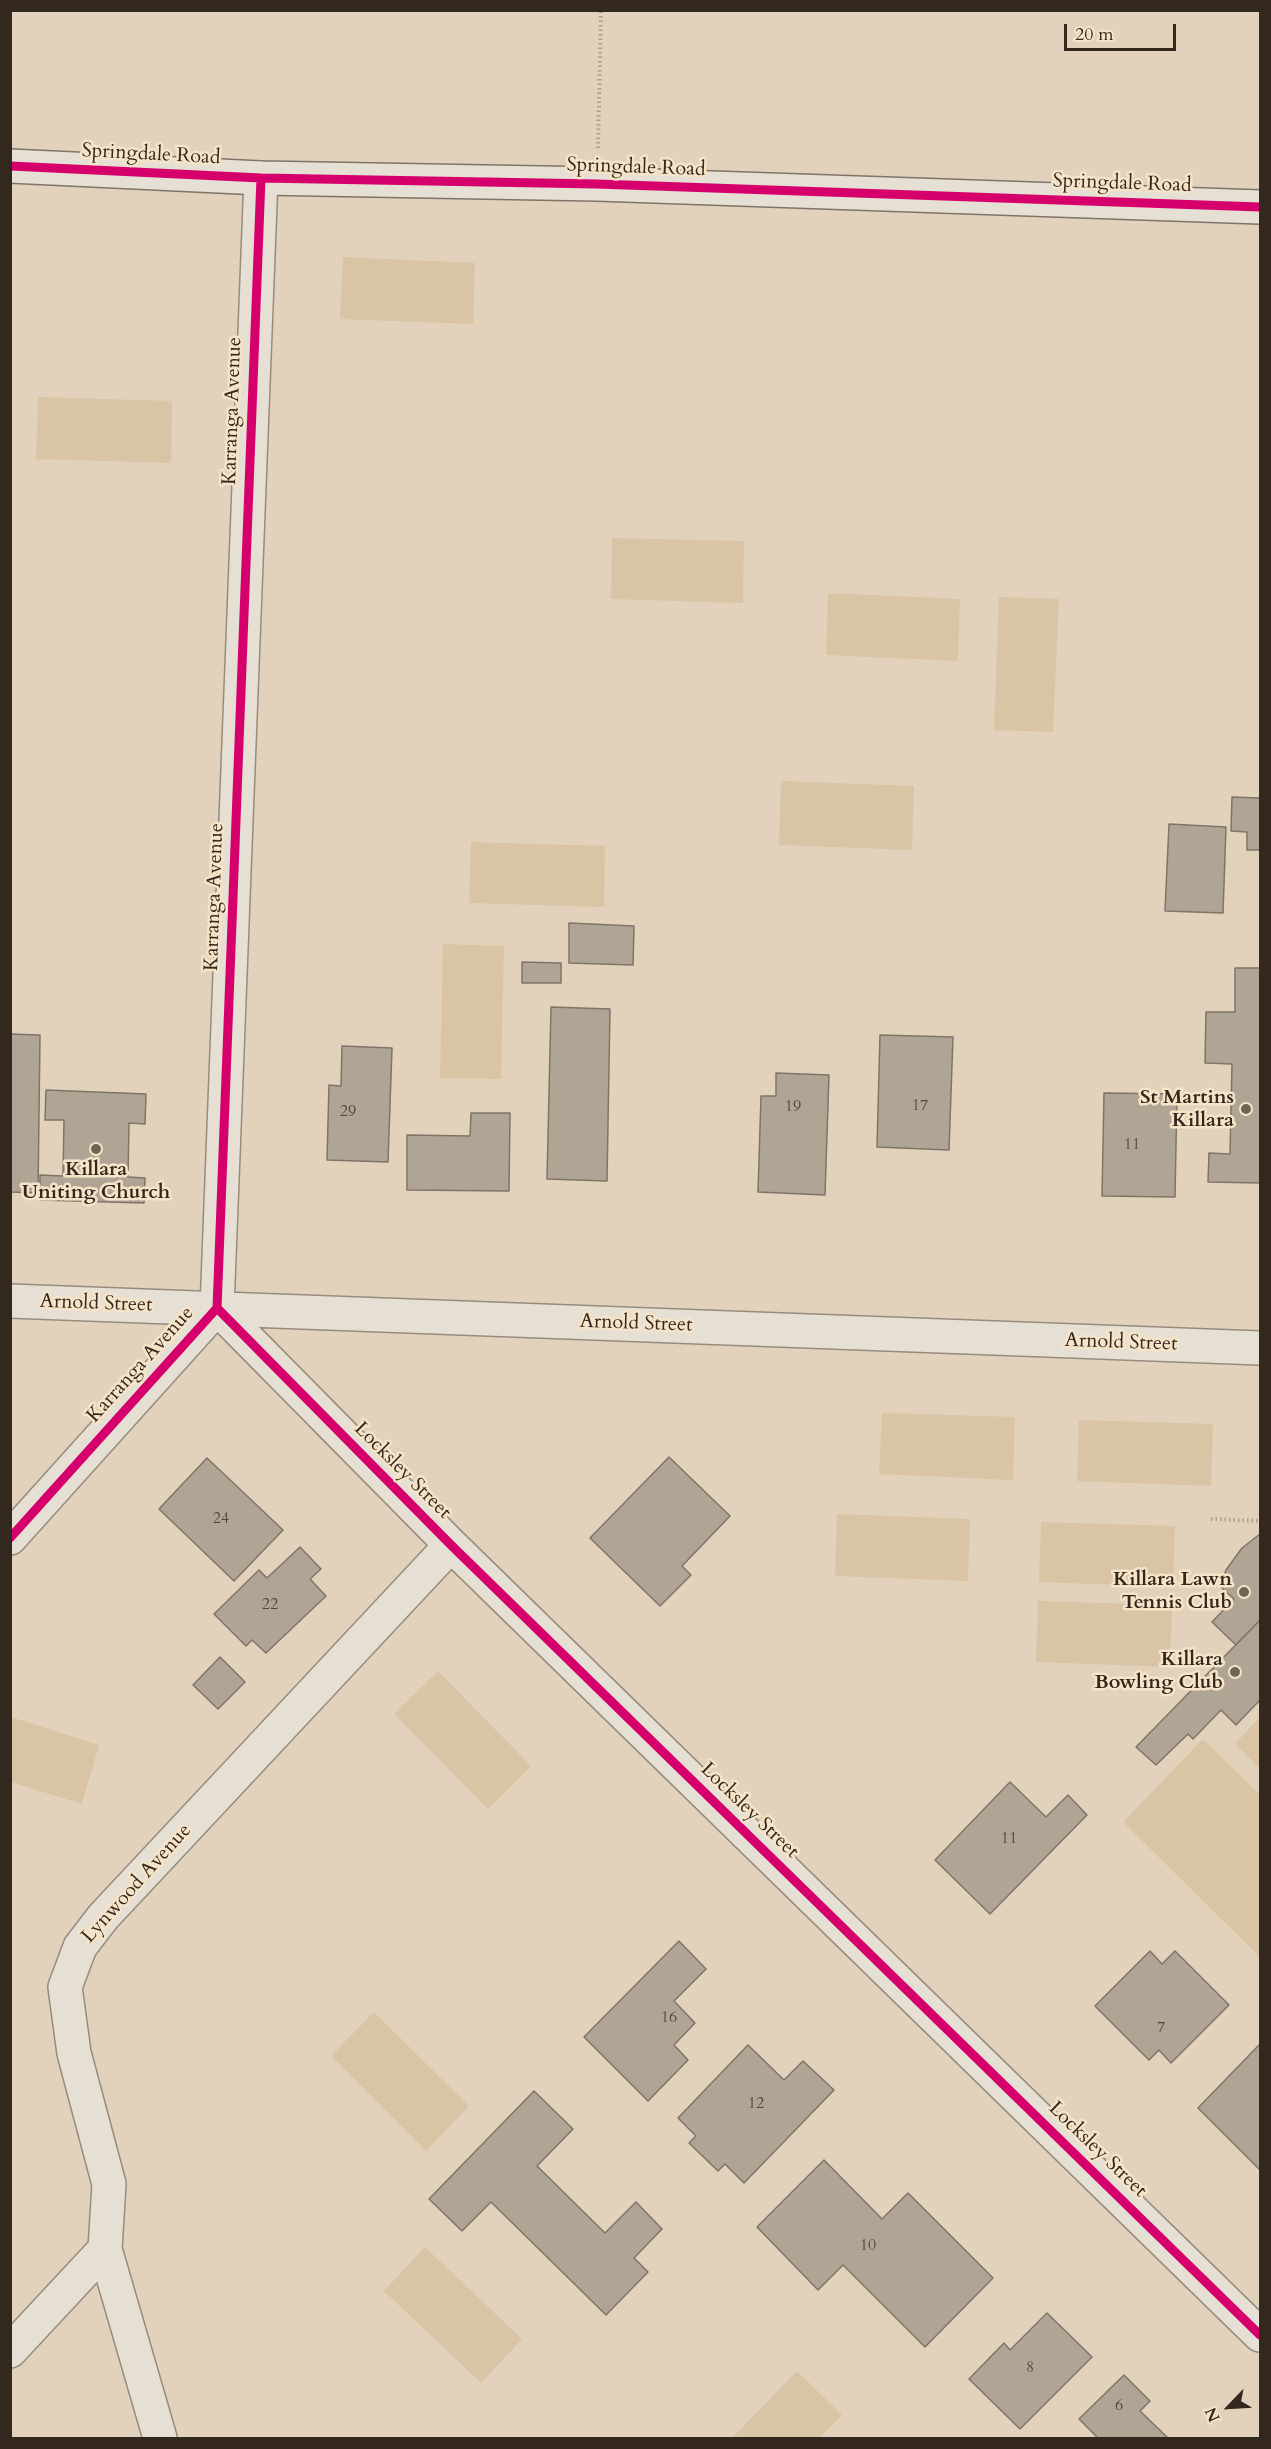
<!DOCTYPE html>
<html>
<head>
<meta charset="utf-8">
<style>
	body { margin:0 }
	#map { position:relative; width:1271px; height:2449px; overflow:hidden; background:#e2d2bb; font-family:Cardo,serif }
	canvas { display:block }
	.frame { position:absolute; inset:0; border:12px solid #33281d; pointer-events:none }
	.north { position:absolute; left:1199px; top:2377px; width:60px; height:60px; -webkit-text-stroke:4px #f6e4c9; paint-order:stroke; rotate:245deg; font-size:16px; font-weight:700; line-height:24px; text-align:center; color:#33281d }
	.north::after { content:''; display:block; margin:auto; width:21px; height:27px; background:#33281d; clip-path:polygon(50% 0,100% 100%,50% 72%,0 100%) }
	.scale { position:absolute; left:1064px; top:24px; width:112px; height:27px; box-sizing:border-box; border:3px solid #33281d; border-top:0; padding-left:8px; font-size:18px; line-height:21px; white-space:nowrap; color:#33281d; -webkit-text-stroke:4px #f6e4c9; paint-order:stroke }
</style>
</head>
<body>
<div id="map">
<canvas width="1271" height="2449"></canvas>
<div class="frame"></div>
<div class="north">N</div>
<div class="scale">20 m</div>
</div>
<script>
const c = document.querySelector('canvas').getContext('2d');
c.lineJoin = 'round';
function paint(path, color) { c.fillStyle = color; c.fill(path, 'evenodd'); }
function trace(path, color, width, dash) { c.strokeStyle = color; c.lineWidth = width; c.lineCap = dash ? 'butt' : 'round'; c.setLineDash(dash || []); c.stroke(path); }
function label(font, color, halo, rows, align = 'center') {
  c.font = font + ' Cardo,serif'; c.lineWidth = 5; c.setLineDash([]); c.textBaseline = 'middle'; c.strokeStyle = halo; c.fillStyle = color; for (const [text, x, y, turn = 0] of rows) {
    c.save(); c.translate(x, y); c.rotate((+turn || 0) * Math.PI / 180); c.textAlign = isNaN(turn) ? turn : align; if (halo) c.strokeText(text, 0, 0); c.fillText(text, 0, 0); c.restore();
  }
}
const green = new Path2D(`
	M343,257L475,263L473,324L340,319Z
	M38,397L172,401L171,463L36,459Z
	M612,538L744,541L743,603L611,599Z
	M828,593L960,599L958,661L826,655Z
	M999,597L1059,599L1053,732L994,730Z
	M781,781L914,786L912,850L779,845Z
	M471,842L605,846L604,907L469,903Z
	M443,944L504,946L501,1079L440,1078Z
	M882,1413L1015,1417L1013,1480L879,1474Z
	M1079,1420L1213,1424L1211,1486L1077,1481Z
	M837,1514L970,1519L968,1581L835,1576Z
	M1041,1522L1175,1526L1173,1587L1039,1582Z
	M1038,1601L1172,1605L1170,1667L1036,1662Z
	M438,1671L531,1766L488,1809L394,1714Z
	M11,1717L99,1745L82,1804L11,1782Z
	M1260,1717V1769L1235,1744Z
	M1203,1739L1260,1795V1957L1123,1822Z
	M374,2012L469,2106L426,2151L331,2056Z
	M425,2247L522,2339L481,2383L384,2291Z
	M797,2371L842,2415L819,2438H732Z`);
const building = new Path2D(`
	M1232,797L1260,798V850H1247V832L1231,831Z
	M1169,824L1226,827L1223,913L1165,911Z
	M569,923L634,926L633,965L569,963Z
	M522,962L561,963V983H522Z
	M1235,968H1260V1183L1208,1182L1209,1153L1230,1154L1232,1064L1205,1063L1206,1012H1235Z
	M551,1007L610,1009L607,1181L547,1179Z
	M10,1034L40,1035L38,1193L10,1192Z
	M880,1035L953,1037L949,1150L877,1147Z
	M342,1046L392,1048L388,1162L327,1160L329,1085L341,1086Z
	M776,1073L829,1075L825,1195L758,1192L761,1096H776Z
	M46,1090L146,1094L145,1124L129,1123L128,1177L145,1178L144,1203L40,1200V1175L63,1176L64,1120H45Z
	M1104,1093L1177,1094L1175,1197L1102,1196Z
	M471,1113H510L509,1191L407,1190V1135L470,1136Z
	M669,1457L730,1516L682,1566L691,1575L660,1606L590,1538Z
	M207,1458L283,1530L234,1581L159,1509Z
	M1260,1534V1620L1236,1645L1212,1622L1234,1599L1220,1586L1226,1570L1242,1548Z
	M300,1547L321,1569L310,1579L326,1596L266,1653L252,1640L246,1646L214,1614L259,1570L267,1578Z
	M1260,1620V1700L1236,1725L1221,1710L1193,1739L1188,1734L1156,1765L1136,1747Z
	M220,1657L245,1682L218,1709L193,1685Z
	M1010,1782L1046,1817L1068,1795L1087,1815L990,1914L935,1860Z
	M679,1941L706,1969L674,2001L695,2023L674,2045L688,2060L648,2101L584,2037Z
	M1150,1951L1162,1964L1175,1951L1229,2005L1171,2063L1159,2050L1149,2060L1095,2006Z
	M1260,2044V2170L1198,2108Z
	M748,2045L784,2080L803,2061L834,2090L744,2183L725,2164L718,2171L689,2143L696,2136L678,2118Z
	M534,2091L573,2129L537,2166L605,2233L636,2202L662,2229L634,2258L648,2272L606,2315L491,2202L462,2231L429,2199Z
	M824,2160L882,2219L908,2193L993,2278L925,2347L843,2265L818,2290L757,2227Z
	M1047,2313L1092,2357L1020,2429L969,2379L1004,2343L1010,2350Z
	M1124,2375L1150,2401L1140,2411L1168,2438H1098L1079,2419Z`);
const path = new Path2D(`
	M598,148L601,10
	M1211,1519L1260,1521`);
const minor = new Path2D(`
	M10,1301L1260,1348
	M217,1308L451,1545L1260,2335
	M10,1538L217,1308L261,178
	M105,2249L160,2438
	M10,2351L105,2249L109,2184L74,2053L65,1987L80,1947L103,1917L451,1545`);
const secondary = new Path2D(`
	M10,166L261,178L597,184L1260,207`);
const cycleway = new Path2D(`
	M10,166L261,178L597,184L1260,207
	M217,1308L451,1545L1260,2335
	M10,1538L217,1308L261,178`);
const markers = [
	[1246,1109,6,"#706454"],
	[96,1149,6,"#706454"],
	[1244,1592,6,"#706454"],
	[1235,1672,6,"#706454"]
];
const numberNames = [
	["17",920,1106],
	["19",793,1107],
	["29",348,1112],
	["11",1132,1145],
	["24",221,1519],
	["22",270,1605],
	["11",1009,1839],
	["16",669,2018],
	["7",1161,2028],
	["12",756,2104],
	["10",868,2246],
	["8",1030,2368],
	["6",1119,2406]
];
const streetNames = [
	["Springdale Road",151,155,3],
	["Springdale Road",636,168,2],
	["Springdale Road",1122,184,2],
	["Karranga Avenue",233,411,-88],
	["Karranga Avenue",215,897,-88],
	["Arnold Street",96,1304,2],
	["Arnold Street",636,1324,2],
	["Arnold Street",1121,1343,2],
	["Karranga Avenue",141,1365,-48],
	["Locksley Street",402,1471,45],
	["Locksley Street",749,1811,44],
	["Lynwood Avenue",137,1884,-48],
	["Locksley Street",1097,2150,44]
];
const poiNames = [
	["St Martins",1234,1098],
	["Killara",1234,1121],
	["Killara",96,1170,"center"],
	["Uniting Church",96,1193,"center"],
	["Killara Lawn",1232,1580],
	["Tennis Club",1232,1603],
	["Killara",1223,1660],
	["Bowling Club",1223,1683]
];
paint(green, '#d9c4a6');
paint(building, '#b0a595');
trace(building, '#7e7468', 1.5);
trace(minor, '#968c7e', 36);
trace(secondary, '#7e7468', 36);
trace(path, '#a6a096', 4, [1.5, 3]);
trace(minor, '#e6dfd4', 33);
trace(secondary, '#e6dfd4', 33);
trace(cycleway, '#d6006c', 9);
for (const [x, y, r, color] of markers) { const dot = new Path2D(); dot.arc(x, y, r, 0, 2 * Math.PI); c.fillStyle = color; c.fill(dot); trace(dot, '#f6e4c9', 2); }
label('16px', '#52473b', null, numberNames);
label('20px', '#33281d', '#f6e4c9', streetNames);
label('bold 20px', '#33281d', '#f6e4c9', poiNames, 'right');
</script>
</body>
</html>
